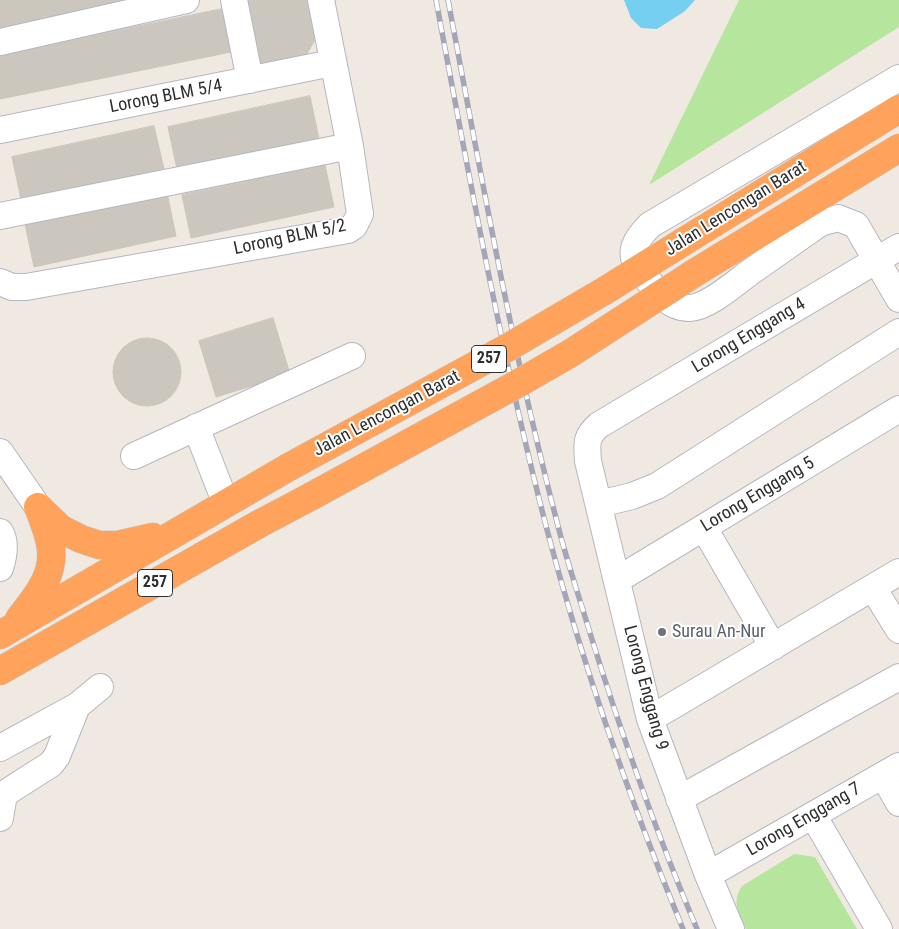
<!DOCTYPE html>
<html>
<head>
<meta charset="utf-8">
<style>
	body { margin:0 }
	canvas { display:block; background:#efe9e1 }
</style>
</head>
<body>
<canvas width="899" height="929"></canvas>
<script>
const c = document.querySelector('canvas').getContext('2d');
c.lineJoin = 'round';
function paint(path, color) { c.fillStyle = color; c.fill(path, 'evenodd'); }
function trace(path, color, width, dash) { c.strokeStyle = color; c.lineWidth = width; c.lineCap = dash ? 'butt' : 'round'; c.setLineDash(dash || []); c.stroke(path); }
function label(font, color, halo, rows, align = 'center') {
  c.font = font + ' "Roboto Condensed",sans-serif'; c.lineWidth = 4; c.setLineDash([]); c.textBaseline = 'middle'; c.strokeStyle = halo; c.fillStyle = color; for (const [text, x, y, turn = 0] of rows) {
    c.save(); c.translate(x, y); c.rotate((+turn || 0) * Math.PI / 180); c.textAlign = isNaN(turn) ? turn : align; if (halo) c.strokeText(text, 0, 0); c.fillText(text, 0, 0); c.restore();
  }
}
const green = new Path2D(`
	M739,0H899V27L649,185Z
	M794,854L815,857L857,929H746C739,912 731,903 742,886Z`);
const water = new Path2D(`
	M624,0H695L685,11L657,29L641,28L631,18Z`);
const building = new Path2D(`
	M0,0H160L0,33Z
	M240,0H310L317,36L307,54L254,65Z
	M222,9L231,52L0,99V55Z
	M310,96L319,139L177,169L168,127Z
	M154,126L164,169L21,199L12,157Z
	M325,165L334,207L191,238L182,195Z
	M167,193L176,236L34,267L25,224Z
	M273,318L290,374L216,397L199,341Z
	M113 372a34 34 0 1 1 68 0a34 34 0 1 1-68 0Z`);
const minor = new Path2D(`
	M234,0L250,80
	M0,42L186,0
	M899,78L650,225C636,239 626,253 641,271C652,286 668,309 690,308C708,307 734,284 749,273C773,256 797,239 820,223L838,218L856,225L899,299
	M0,130L332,63
	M0,216L350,146
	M0,282L12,287H26L348,230L354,226L360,214L350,146L321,0
	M196,427L226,504
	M0,452L38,507
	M134,456L352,356
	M599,504L632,496L657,486L899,332
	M704,528L773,647
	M0,532C6,542 4,556 0,568
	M617,580L899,409
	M873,588L899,630
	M650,719L899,572
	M0,748L77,706
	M883,775L899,803
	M679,799L899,677
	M813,815L879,929
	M0,818L4,794L51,764L57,756L77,706L100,687
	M708,875L899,766
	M731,929L708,875L650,719L588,461C587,444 585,437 599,425L899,247`);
const highway = new Path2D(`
	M683,242L899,109
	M696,272L899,148
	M38,507L61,529L81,539L99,545H118L153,537
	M19,619C36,597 57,574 50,543C48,532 43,520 39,509
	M0,635L289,467
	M0,671L259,524L310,497`);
const rail = new Path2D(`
	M436,0C469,176 501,352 546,526C582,663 629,798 683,929
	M448,0C481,174 512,350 557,522C566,559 579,596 590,633C621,733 656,832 697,929`);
const highwayBridge = new Path2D(`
	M289,467L507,348L606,290L683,242
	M310,497L519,383L571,353L696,272`);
const markers = [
	[662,632,5,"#6b7280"]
];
const shields = [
	[489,359,35],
	[155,583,35]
];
const shieldNames = [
	["257",489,359],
	["257",155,583]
];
const streetNames = [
	["Lorong BLM 5/4",166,97,-11],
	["Jalan Lencongan Barat",736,209,-32],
	["Lorong BLM 5/2",290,238,-12],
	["Lorong Enggang 4",749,336,-31],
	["Jalan Lencongan Barat",387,414,-28],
	["Lorong Enggang 5",758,495,-31],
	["Lorong Enggang 9",645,688,75],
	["Lorong Enggang 7",804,820,-30]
];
const worshipNames = [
	["Surau An-Nur",672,632]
];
paint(green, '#b6e59e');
paint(water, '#75cff0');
paint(building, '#cbc7bf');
trace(building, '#cbc5ba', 1);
trace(minor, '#b4b7c1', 28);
trace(highway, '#c9c9c9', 29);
trace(minor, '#fff', 26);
trace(highway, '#ffa35c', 28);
trace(rail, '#a3a6b8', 5.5);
trace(rail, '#fff', 4, [11]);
trace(highwayBridge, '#c9c9c9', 29, []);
trace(highwayBridge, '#ffa35c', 28);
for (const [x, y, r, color] of markers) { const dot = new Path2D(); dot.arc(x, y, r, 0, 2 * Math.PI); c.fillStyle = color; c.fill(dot); trace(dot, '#fff', 2); }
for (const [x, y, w] of shields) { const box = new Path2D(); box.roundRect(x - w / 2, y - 13.5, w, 27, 4); c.fillStyle = '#fff'; c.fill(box); trace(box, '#2e2e2e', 1); }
label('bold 16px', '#2e2e2e', null, shieldNames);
label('18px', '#2e2e2e', '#fff', streetNames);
label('18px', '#5b616d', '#fff', worshipNames, 'left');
</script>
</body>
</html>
